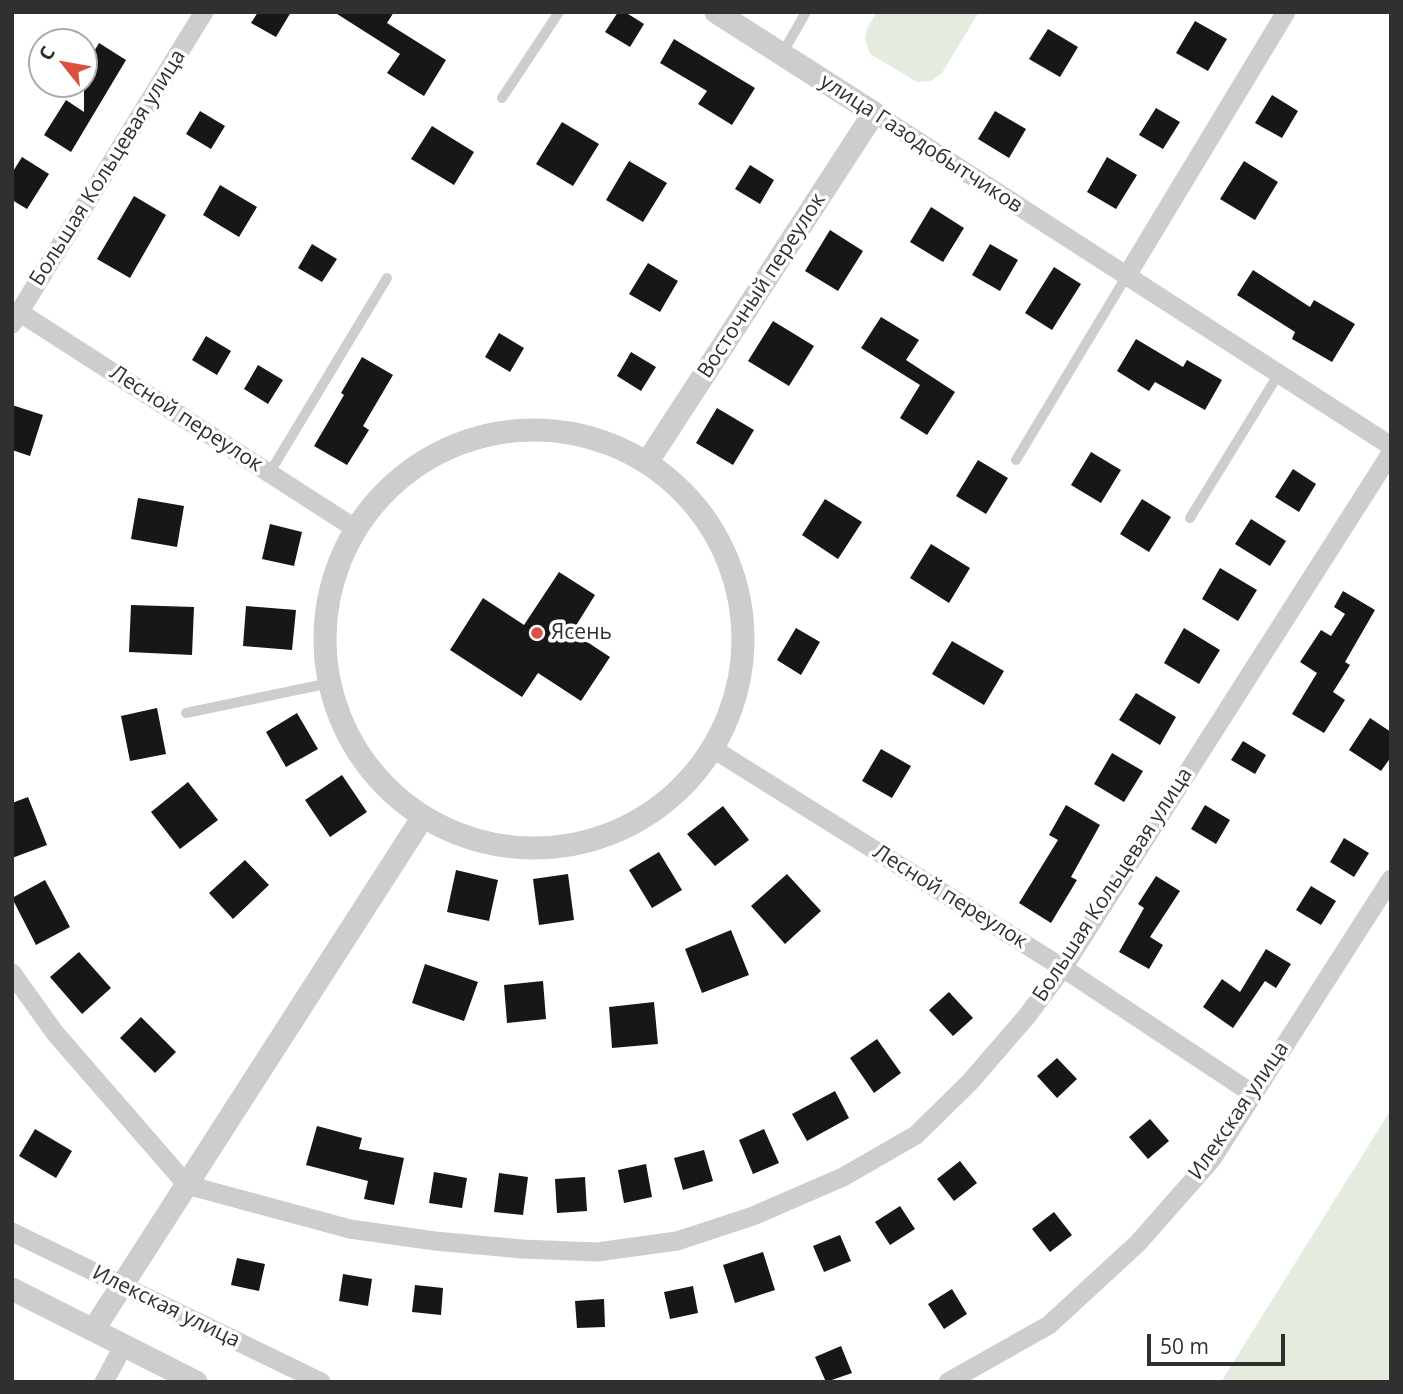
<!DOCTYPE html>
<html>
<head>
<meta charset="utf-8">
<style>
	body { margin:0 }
	#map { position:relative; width:1403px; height:1394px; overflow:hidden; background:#fff; font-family:"Open Sans",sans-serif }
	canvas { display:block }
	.frame { position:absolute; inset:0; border:14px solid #303030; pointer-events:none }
	.north { position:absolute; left:28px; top:28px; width:70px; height:70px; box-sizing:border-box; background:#fff; border:2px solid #acacac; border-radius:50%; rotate:301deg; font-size:19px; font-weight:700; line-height:28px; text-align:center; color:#303030 }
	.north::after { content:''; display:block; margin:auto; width:24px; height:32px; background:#db513e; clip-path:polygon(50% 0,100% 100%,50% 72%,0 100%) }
	.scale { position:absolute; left:1147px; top:1334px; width:138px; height:32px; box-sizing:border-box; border:4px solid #303030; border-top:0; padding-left:9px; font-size:21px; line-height:24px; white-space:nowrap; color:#303030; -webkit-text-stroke:5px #fff; paint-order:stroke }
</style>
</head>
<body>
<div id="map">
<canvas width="1403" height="1394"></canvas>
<div class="frame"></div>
<div class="north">С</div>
<div class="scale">50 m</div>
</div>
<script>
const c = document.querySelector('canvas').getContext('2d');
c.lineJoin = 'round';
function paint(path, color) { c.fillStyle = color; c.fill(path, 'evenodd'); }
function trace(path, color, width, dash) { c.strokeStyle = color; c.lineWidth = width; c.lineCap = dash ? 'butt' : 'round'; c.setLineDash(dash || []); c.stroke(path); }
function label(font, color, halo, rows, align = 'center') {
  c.font = font + ' "Open Sans",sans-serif'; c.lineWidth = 7; c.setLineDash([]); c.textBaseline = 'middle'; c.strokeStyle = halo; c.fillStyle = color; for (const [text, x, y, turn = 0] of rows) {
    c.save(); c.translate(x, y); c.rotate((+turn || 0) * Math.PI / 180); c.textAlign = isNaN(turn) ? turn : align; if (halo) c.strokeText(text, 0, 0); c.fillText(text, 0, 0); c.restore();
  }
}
const green = new Path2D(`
	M877,12H979L942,73L931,81L917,82L870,54L865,39L867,28Z
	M1391,1110V1382H1221L1385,1119Z`);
const building = new Path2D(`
	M258,12H291L276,37L251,23Z
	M334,12H394L387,23L446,60L424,96L387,73L400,54Z
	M618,12H625L644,24L630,47L605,32Z
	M1195,21L1227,39L1208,71L1176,53Z
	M1048,29L1078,47L1060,77L1029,59Z
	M674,39L755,88L732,125L698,104L707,91L660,63Z
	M99,43L126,60L71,152L44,135L66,100L84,112V68Z
	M1272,95L1298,111L1282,138L1255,123Z
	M1156,108L1180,122L1163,149L1139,135Z
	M200,111L225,126L211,149L186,134Z
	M995,111L1026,129L1009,158L978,139Z
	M562,122L599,144L573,186L536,164Z
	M432,126L474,152L454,185L411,159Z
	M22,157L49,174L27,209L12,200V173Z
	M1107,157L1137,175L1116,209L1087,192Z
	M629,161L667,183L643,222L606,200Z
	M1244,161L1278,182L1255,220L1220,199Z
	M750,165L774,180L760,204L735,189Z
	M220,185L257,207L239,237L203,215Z
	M134,196L166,215L130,278L97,259Z
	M931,207L964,228L943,262L910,242Z
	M830,230L863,251L838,291L805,271Z
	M312,244L337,259L322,282L298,268Z
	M990,244L1018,260L1000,291L972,275Z
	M648,263L678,281L660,312L629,294Z
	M1054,267L1081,284L1052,330L1025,313Z
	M1253,270L1310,307L1314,300L1355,324L1332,362L1292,339L1295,332L1237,295Z
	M881,317L919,340L906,360L955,392L927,435L900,418L920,385L861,348Z
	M773,321L814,346L789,386L748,361Z
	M499,333L524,348L510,372L485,357Z
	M206,336L231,351L217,375L192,360Z
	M1136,339L1183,367L1187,360L1222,380L1205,410L1155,382L1149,391L1117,371Z
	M631,352L656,367L641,391L617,376Z
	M362,357L393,375L363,426L369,430L347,465L314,446L344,395L341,393Z
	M258,365L283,380L268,404L244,389Z
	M12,405L43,415L30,456L12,450Z
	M717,408L754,430L733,465L696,443Z
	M1091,452L1121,470L1101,503L1071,485Z
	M978,460L1008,478L986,514L956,496Z
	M1293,469L1316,484L1299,512L1275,497Z
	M138,498L184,506L177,547L131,539Z
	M825,499L862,522L838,559L802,535Z
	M1142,499L1171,517L1149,552L1120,534Z
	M1251,519L1286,541L1270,566L1235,544Z
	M270,524L302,532L294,566L262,559Z
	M931,544L970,568L949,603L910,578Z
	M1220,568L1257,590L1238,621L1202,599Z
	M559,572L595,595L572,632L610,657L581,701L538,673L522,697L450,650L483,598L524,625Z
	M1343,591L1375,610L1345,662L1350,665L1333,692L1345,700L1324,733L1292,714L1317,673L1300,662L1321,630L1331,636L1345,614L1334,607Z
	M131,605L194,607L192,655L129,652Z
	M246,606L296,610L292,650L243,646Z
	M796,628L820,642L801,675L777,660Z
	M1184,628L1220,650L1199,684L1164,663Z
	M952,641L1004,671L984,705L932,674Z
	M1136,693L1176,717L1160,745L1119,720Z
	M157,708L166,754L130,761L121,716Z
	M297,713L318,749L286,767L266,732Z
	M1370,718L1391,732V757L1381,771L1349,750Z
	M1243,741L1266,755L1255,774L1231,760Z
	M881,749L911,766L892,798L862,781Z
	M1112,753L1143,771L1124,802L1094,784Z
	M342,775L367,812L330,837L305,800Z
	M188,782L218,820L180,849L151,812Z
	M28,797L47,845L12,858V803Z
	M1066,805L1100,825L1071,877L1077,880L1051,923L1019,903L1058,840L1049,835Z
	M1205,805L1230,820L1216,844L1191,829Z
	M723,806L749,840L715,866L687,834Z
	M1344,838L1369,853L1354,877L1330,862Z
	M659,852L682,890L652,908L629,870Z
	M245,860L269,885L233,919L209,893Z
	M456,870L498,880L489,921L447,912Z
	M568,874L574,920L539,925L533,879Z
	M787,874L821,911L785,944L751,906Z
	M1156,876L1180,891L1150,937L1163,945L1149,969L1119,952L1144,908L1138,904Z
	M45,880L70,927L36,945L12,898Z
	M1311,886L1336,901L1321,925L1296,910Z
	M731,930L749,975L702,993L685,949Z
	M1266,949L1291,964L1276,988L1265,981L1233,1028L1203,1007L1222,979L1240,992Z
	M79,952L111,988L82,1014L50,977Z
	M425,964L478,982L464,1021L412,1003Z
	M543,981L546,1019L507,1023L504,985Z
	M949,992L973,1018L953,1036L929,1010Z
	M654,1002L658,1044L612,1048L609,1007Z
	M141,1017L176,1052L155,1073L120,1038Z
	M877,1039L901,1073L874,1093L850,1058Z
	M1057,1058L1077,1079L1057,1098L1037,1076Z
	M835,1091L849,1118L807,1141L792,1114Z
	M1150,1119L1169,1141L1148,1159L1129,1137Z
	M317,1126L362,1138L359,1149L404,1158L394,1205L364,1199L368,1181L306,1165Z
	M35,1129L72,1151L56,1178L19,1156Z
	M764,1129L779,1163L753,1174L739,1140Z
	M704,1150L713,1181L683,1190L674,1158Z
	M960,1161L977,1183L954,1201L937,1179Z
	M646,1164L652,1197L624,1203L618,1170Z
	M434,1172L467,1178L462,1208L429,1203Z
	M499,1173L528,1177L523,1215L494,1212Z
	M585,1177L587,1211L557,1213L555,1179Z
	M900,1206L915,1229L890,1245L875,1222Z
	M1054,1212L1072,1235L1050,1252L1032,1229Z
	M840,1235L851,1261L824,1272L813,1246Z
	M763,1252L775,1290L735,1303L723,1265Z
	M237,1258L265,1264L259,1291L231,1285Z
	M343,1274L372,1279L368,1306L339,1301Z
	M415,1285L443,1288L441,1315L412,1312Z
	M693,1286L698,1313L670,1319L664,1292Z
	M952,1289L967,1314L944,1329L928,1304Z
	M604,1299L605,1327L577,1328L575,1301Z
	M841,1346L852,1373L826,1382L815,1357Z`);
const service = new Path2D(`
	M782,54L806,12
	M502,98L559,12
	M1016,460L1126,277
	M270,472L387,278
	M1190,518L1278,375
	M186,713L330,683`);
const minor = new Path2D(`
	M874,113L1391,446
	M1126,277L1286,12
	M19,312L353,527
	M12,324L204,12
	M715,750L1063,968L1253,1094
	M12,973L55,1033L187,1185L350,1229L435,1241L522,1249L597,1252L677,1241L753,1216L843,1177L916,1135L970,1082L1027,1016L1063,968L1391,453
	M12,1232L321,1382
	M104,1382L124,1345
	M948,1382L1049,1325L1138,1243L1212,1159L1391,879`);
const tertiary = new Path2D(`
	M325 639a209 209 0 1 1 418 0a209 209 0 1 1-418 0Z
	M650,458L874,113L716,12
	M12,1289L196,1382
	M94,1329L421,820`);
const markers = [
	[537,633,7,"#db513e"]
];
const streetNames = [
	["улица Газодобытчиков",921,144,33],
	["Большая Кольцевая улица",108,168,-58],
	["Восточный переулок",762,286,-57],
	["Лесной переулок",186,419,33],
	["Большая Кольцевая улица",1113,885,-57],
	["Лесной переулок",950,897,32],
	["Илекская улица",1239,1111,-56],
	["Илекская улица",166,1307,26]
];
const poiNames = [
	["Ясень",551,633]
];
paint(green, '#e4ecdf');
paint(building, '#171717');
trace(service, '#cdcdcd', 10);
trace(minor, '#cdcdcd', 19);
trace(tertiary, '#cdcdcd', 23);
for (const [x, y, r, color] of markers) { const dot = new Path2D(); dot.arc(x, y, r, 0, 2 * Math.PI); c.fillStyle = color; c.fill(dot); trace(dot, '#fff', 2.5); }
label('21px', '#303030', '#fff', streetNames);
label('21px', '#303030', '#fff', poiNames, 'left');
</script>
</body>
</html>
